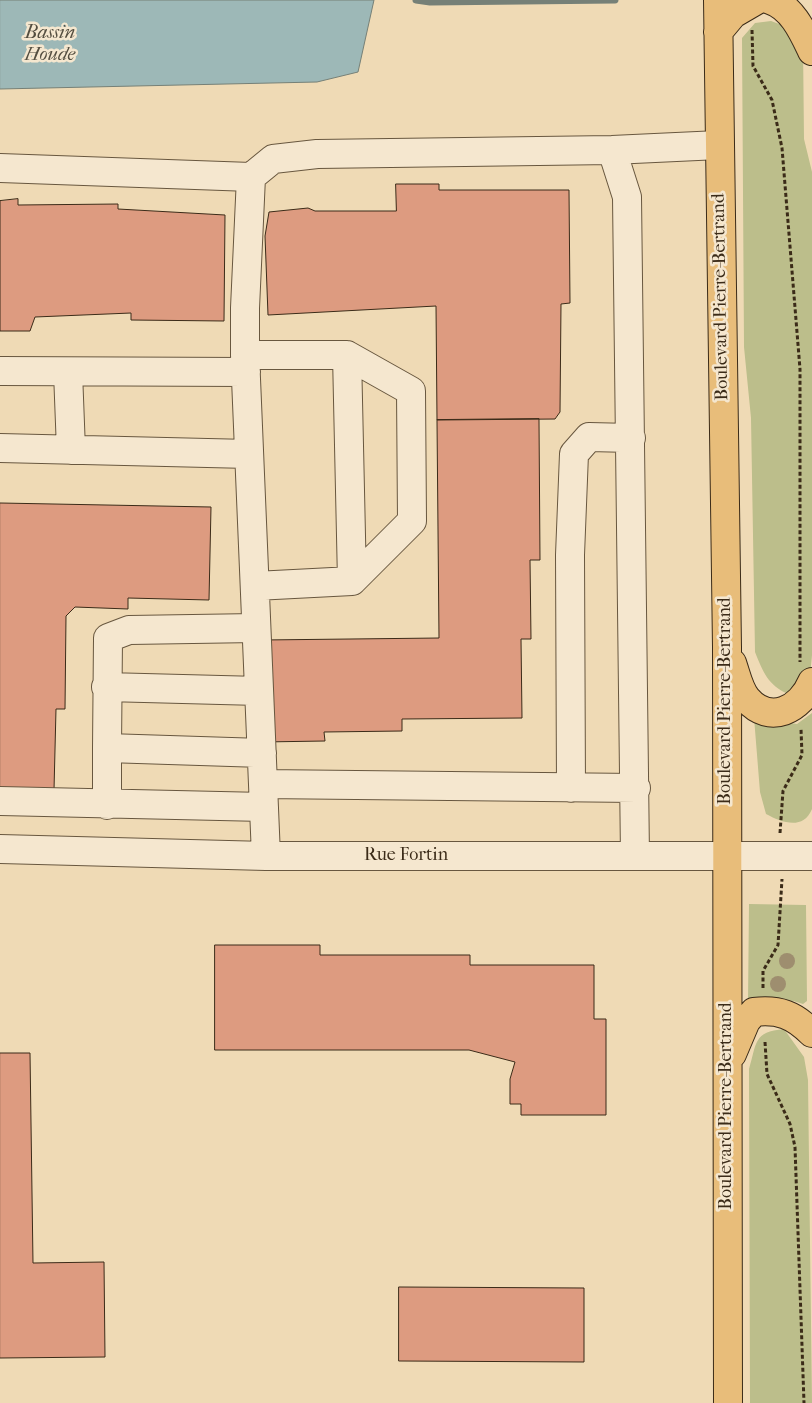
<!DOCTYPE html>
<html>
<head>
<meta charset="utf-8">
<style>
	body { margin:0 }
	canvas { display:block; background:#efdab5 }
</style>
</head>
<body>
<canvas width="812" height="1403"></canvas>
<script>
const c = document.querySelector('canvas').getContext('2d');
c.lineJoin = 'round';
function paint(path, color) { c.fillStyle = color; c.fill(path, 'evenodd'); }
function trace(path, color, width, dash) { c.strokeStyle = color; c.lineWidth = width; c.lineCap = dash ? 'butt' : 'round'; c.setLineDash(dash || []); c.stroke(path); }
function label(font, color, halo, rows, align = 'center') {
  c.font = font + ' "IM FELL French Canon",serif'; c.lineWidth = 5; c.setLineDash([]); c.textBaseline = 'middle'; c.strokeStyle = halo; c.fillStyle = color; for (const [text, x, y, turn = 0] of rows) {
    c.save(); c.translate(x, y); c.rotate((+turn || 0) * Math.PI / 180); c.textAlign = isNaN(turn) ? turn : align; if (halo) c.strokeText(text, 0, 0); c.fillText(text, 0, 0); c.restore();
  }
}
const green = new Path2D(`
	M771,21L790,28L803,44L804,139L812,172V655L810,676L788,694C768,685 763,672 755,652L751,418L744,347L742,38L755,23Z
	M753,705L778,721L797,724L812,713V809C803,831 781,822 766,814L760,792Z
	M749,904L806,905L807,1001L803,1004C784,997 768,999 748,1002Z
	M784,1029L804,1057L808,1080L812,1403H750L749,1069C757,1043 753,1032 784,1029Z`);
const water = new Path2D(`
	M0,0H374L358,72L317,82L0,89Z`);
const stream = new Path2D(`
	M416,0L430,2L615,0`);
const building = new Path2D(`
	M396,184H439V190H569L570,303L561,304L560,412L555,419L437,420L436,306L268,315L265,236L269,212L308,208L315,211H396Z
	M18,199V205L118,204V209L225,215L224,321L131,320V313L35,317L30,331H0V201Z
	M539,419L540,560H530L531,639H521L522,718L402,719V731L324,732L325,741L262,742V640L439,638L437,420Z
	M0,503L211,507L209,600L128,598V609L75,607L66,616L65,709H56L54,790L0,789Z
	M215,945H320V955H470V965H594V1019H606V1115H521V1104H510V1079L515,1062L469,1050H215Z
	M0,1053H30L33,1263L104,1262L105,1357L0,1358Z
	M399,1287L584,1288V1362L399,1361Z`);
const path = new Path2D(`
	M752,30L753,66L772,100L782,148L800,369V662
	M780,833L783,791L802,755L801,729
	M763,988V971L778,945L782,879
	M765,1042L767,1074L790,1124L795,1147L804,1403`);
const minor = new Path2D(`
	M612,150L627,197L635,856
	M0,168L251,177
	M245,355H347
	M0,371L246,372
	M68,372L71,450
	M0,448L249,454
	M255,586L352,581L347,355L411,391L412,521L352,581
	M256,628L129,630L108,638L107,748L262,753
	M106,687L259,691
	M107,748V805
	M263,784L636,788
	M571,788L570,555L574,454L589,437L631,438
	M0,801L264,807
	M0,849L266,856H812
	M266,856L245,355V308L251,177L273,159L317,154L612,150L719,145`);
const major = new Path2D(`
	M718,0L727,647L728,1403
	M770,0C792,7 803,32 812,51
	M718,32L733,14L757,0
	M732,663C736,674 739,690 747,699C770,726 801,709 812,682
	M732,1054L746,1021L754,1012C779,1009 794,1015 812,1033`);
const trees = [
	[787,961],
	[778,984]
];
const streetNames = [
	["Boulevard Pierre-Bertrand",721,297,-91],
	["Boulevard Pierre-Bertrand",726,701,-90],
	["Rue Fortin",406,856],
	["Boulevard Pierre-Bertrand",727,1106,-90]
];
const waterNames = [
	["Bassin",50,33],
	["Houde",50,55]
];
paint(green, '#bcbe8b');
paint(water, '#9db8b7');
trace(water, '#768077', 1);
trace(stream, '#768077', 7);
paint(building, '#dd9b80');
trace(building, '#3b2b18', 1);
trace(minor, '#68573f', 30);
trace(major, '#3b2b18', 30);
trace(path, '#3b2b18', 3, [4, 2.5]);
trace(minor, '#f5e7cf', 28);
trace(major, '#e8bd7a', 28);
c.fillStyle = '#9e8e6f';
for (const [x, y] of trees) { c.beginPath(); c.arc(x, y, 8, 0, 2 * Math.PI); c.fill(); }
label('18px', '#3b2b18', '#f5e7cf', streetNames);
label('italic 19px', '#544e40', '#f5e7cf', waterNames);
</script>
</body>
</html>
